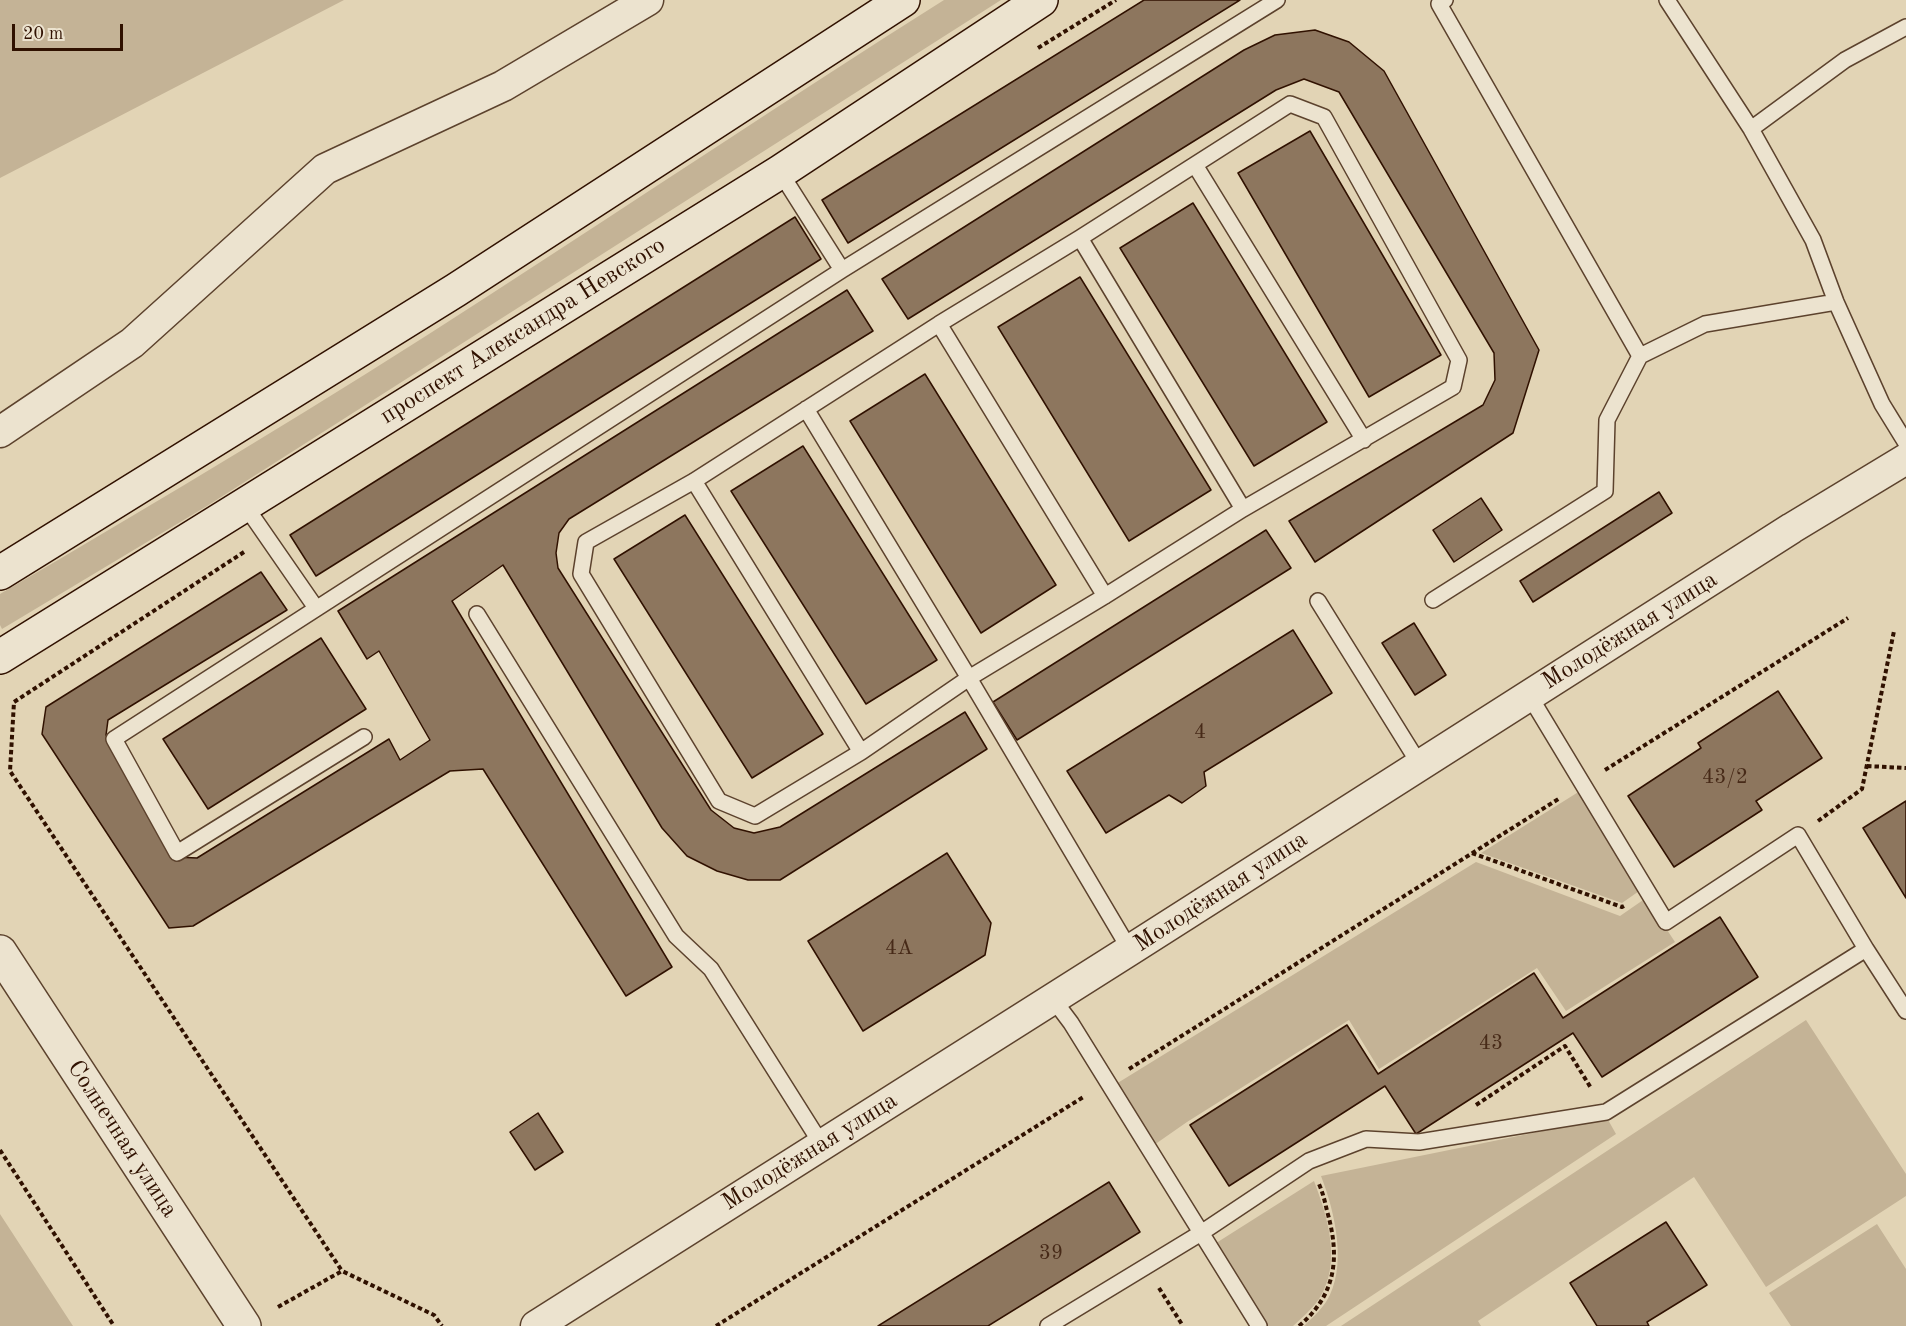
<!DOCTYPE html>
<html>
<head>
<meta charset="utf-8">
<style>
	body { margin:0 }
	#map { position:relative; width:1906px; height:1326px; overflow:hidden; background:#e2d4b5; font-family:"Old Standard TT",serif }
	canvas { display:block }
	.scale { position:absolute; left:12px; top:24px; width:111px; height:27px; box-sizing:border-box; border:3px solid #301100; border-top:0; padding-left:8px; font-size:18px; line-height:21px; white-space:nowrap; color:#301100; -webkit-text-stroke:4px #ece3cf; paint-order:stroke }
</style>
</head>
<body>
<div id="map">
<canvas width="1906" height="1326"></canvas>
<div class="scale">20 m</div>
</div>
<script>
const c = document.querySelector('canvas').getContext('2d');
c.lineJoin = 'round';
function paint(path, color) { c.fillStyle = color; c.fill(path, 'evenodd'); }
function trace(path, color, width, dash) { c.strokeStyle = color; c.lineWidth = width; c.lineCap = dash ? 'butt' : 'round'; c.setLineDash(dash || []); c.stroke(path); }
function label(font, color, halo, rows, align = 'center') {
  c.font = font + ' "Old Standard TT",serif'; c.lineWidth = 4.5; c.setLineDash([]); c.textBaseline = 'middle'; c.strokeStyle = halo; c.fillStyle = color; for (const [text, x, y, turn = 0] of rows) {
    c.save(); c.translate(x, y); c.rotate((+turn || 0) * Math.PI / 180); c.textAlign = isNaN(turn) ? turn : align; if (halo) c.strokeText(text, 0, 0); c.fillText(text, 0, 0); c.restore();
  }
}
const green = new Path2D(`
	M0,0H344L0,178Z
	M944,0H1001L207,506L2,629L0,625V594C164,498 328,400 488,296C640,198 790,97 944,0Z
	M1580,791L1642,889L1622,903L1481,853Z
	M1476,862L1620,916L1646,898L1675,942L1566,1011L1537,968L1379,1069L1349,1020L1187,1122L1154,1145L1116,1084Z
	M1806,1020L1906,1174V1196L1766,1287L1694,1177L1478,1321L1481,1326H1341Z
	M1607,1118L1616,1134L1326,1326H1304C1311,1319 1320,1311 1326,1302C1348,1268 1335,1212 1321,1176Z
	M1314,1181C1328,1218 1342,1263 1319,1299C1312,1309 1302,1318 1293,1326H1264L1213,1245Z
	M0,1214L73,1326H0Z
	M1877,1224L1906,1269V1326H1791L1769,1293Z`);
const building = new Path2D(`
	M1144,0H1240L848,243L822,200Z
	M1315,30L1349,42L1384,71L1539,350L1513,433L1315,562L1289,521L1483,405L1495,380L1494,353L1339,92L1304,79L1276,90L908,319L882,279L1244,50L1275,35Z
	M1310,131L1441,355L1369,397L1238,173Z
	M1193,203L1327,422L1254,466L1120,248Z
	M795,217L821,259L316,576L290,535Z
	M1080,277L1211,490L1129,541L998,327Z
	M847,290L873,331L569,519L559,533L556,553L558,568L711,810L734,828L754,833L780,827L965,712L987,749L780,880H748L717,871L687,856L662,828L503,565L452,601L672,967L626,996L483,769L450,771L193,926L169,928L42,734L46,707L261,572L287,610L108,720L106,735L175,857L197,858L389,739L400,760L430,740L379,651L367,659L338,611Z
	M925,374L1056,585L981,633L850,421Z
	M803,446L937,660L866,704L731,491Z
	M1659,492L1672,513L1533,602L1520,581Z
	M1481,498L1502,530L1454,562L1433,530Z
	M685,515L823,734L752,778L614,559Z
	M1266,530L1291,568L1017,740L993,702Z
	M1414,623L1446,675L1415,695L1382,643Z
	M1293,630L1332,693L1204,772L1206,786L1182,803L1169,795L1106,833L1067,771Z
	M321,638L366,709L208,809L163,739Z
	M1778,691L1822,758L1756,801L1762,810L1674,867L1628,796L1701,748L1698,743Z
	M1906,801V898L1863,828Z
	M947,853L991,923L985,955L863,1031L808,941Z
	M1720,917L1758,977L1602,1077L1573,1033L1416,1134L1385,1086L1229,1186L1190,1125L1347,1025L1378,1074L1534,973L1563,1018Z
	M538,1113L563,1152L535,1170L510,1132Z
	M1109,1182L1140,1232L988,1326H878Z
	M1666,1222L1707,1285L1647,1322L1649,1326H1597L1570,1283Z`);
const path = new Path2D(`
	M1038,48L1116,0
	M244,552L14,702L10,771L342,1271
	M1867,766L1906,768
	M1605,770L1848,618
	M1818,821L1862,789L1894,631
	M1472,853L1622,907L1624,906
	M1129,1069L1560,798
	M1476,1105L1565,1046L1591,1088
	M0,1150L114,1326
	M1159,1288L1183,1326
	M278,1307L342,1271L434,1315L442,1326
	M716,1326L1085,1096
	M1299,1326C1337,1294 1340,1256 1327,1211C1325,1202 1323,1193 1319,1184`);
const service = new Path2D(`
	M1445,0L1439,4L1640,356L1705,324L1836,302
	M1667,0L1751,129L1813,240L1836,302L1882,404L1906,443
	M1751,129L1845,60L1906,27
	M1195,165L1364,440
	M780,172L842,270
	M1080,238L1243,509
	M939,324L1105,596
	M806,409L969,678L861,752L755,816L719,801L581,574L586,542L694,481L939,324L1080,238L1290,104L1324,117L1459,360L1453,387L1243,509L1105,596L969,678L1130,950
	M694,481L861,752
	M244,504L316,608
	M1433,600L1605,491L1607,420L1640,356
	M1318,601L1420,765
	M477,614L676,936L711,969L822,1145
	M1529,695L1666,922L1798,835L1866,949
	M364,737L177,853L114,739L842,270L1277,0
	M1053,999L1071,1023L1259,1326
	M1048,1326L1201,1233L1309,1161L1366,1139L1419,1142L1606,1112L1866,949L1906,1011`);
const minor = new Path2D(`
	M0,432L132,343L325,169L503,86L648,0
	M536,1326L1130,950L1792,528L1906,459`);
const tertiary = new Path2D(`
	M0,952L244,1326`);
const secondary = new Path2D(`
	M0,573L456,290L903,0
	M0,657L780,172L1041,0`);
const numberNames = [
	["4",1200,732],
	["43/2",1725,777],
	["4А",899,948],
	["43",1491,1043],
	["39",1051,1253]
];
const streetNames = [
	["проспект Александра Невского",523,331,-32],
	["Молодёжная улица",1630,631,-32],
	["Молодёжная улица",1221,892,-33],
	["Солнечная улица",122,1139,57],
	["Молодёжная улица",810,1152,-32]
];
paint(green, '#c4b396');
paint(building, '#8d765e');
trace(building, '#301100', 1.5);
trace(service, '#5c422d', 18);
trace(minor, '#5c422d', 33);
trace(tertiary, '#5c422d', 36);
trace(secondary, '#301100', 36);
trace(path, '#301100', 4, [4.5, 3]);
trace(service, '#ece3cf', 15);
trace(minor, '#ece3cf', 30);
trace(tertiary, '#ece3cf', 33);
trace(secondary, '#ece3cf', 33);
label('21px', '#472a18', null, numberNames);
label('24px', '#301100', '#ece3cf', streetNames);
</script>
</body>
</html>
